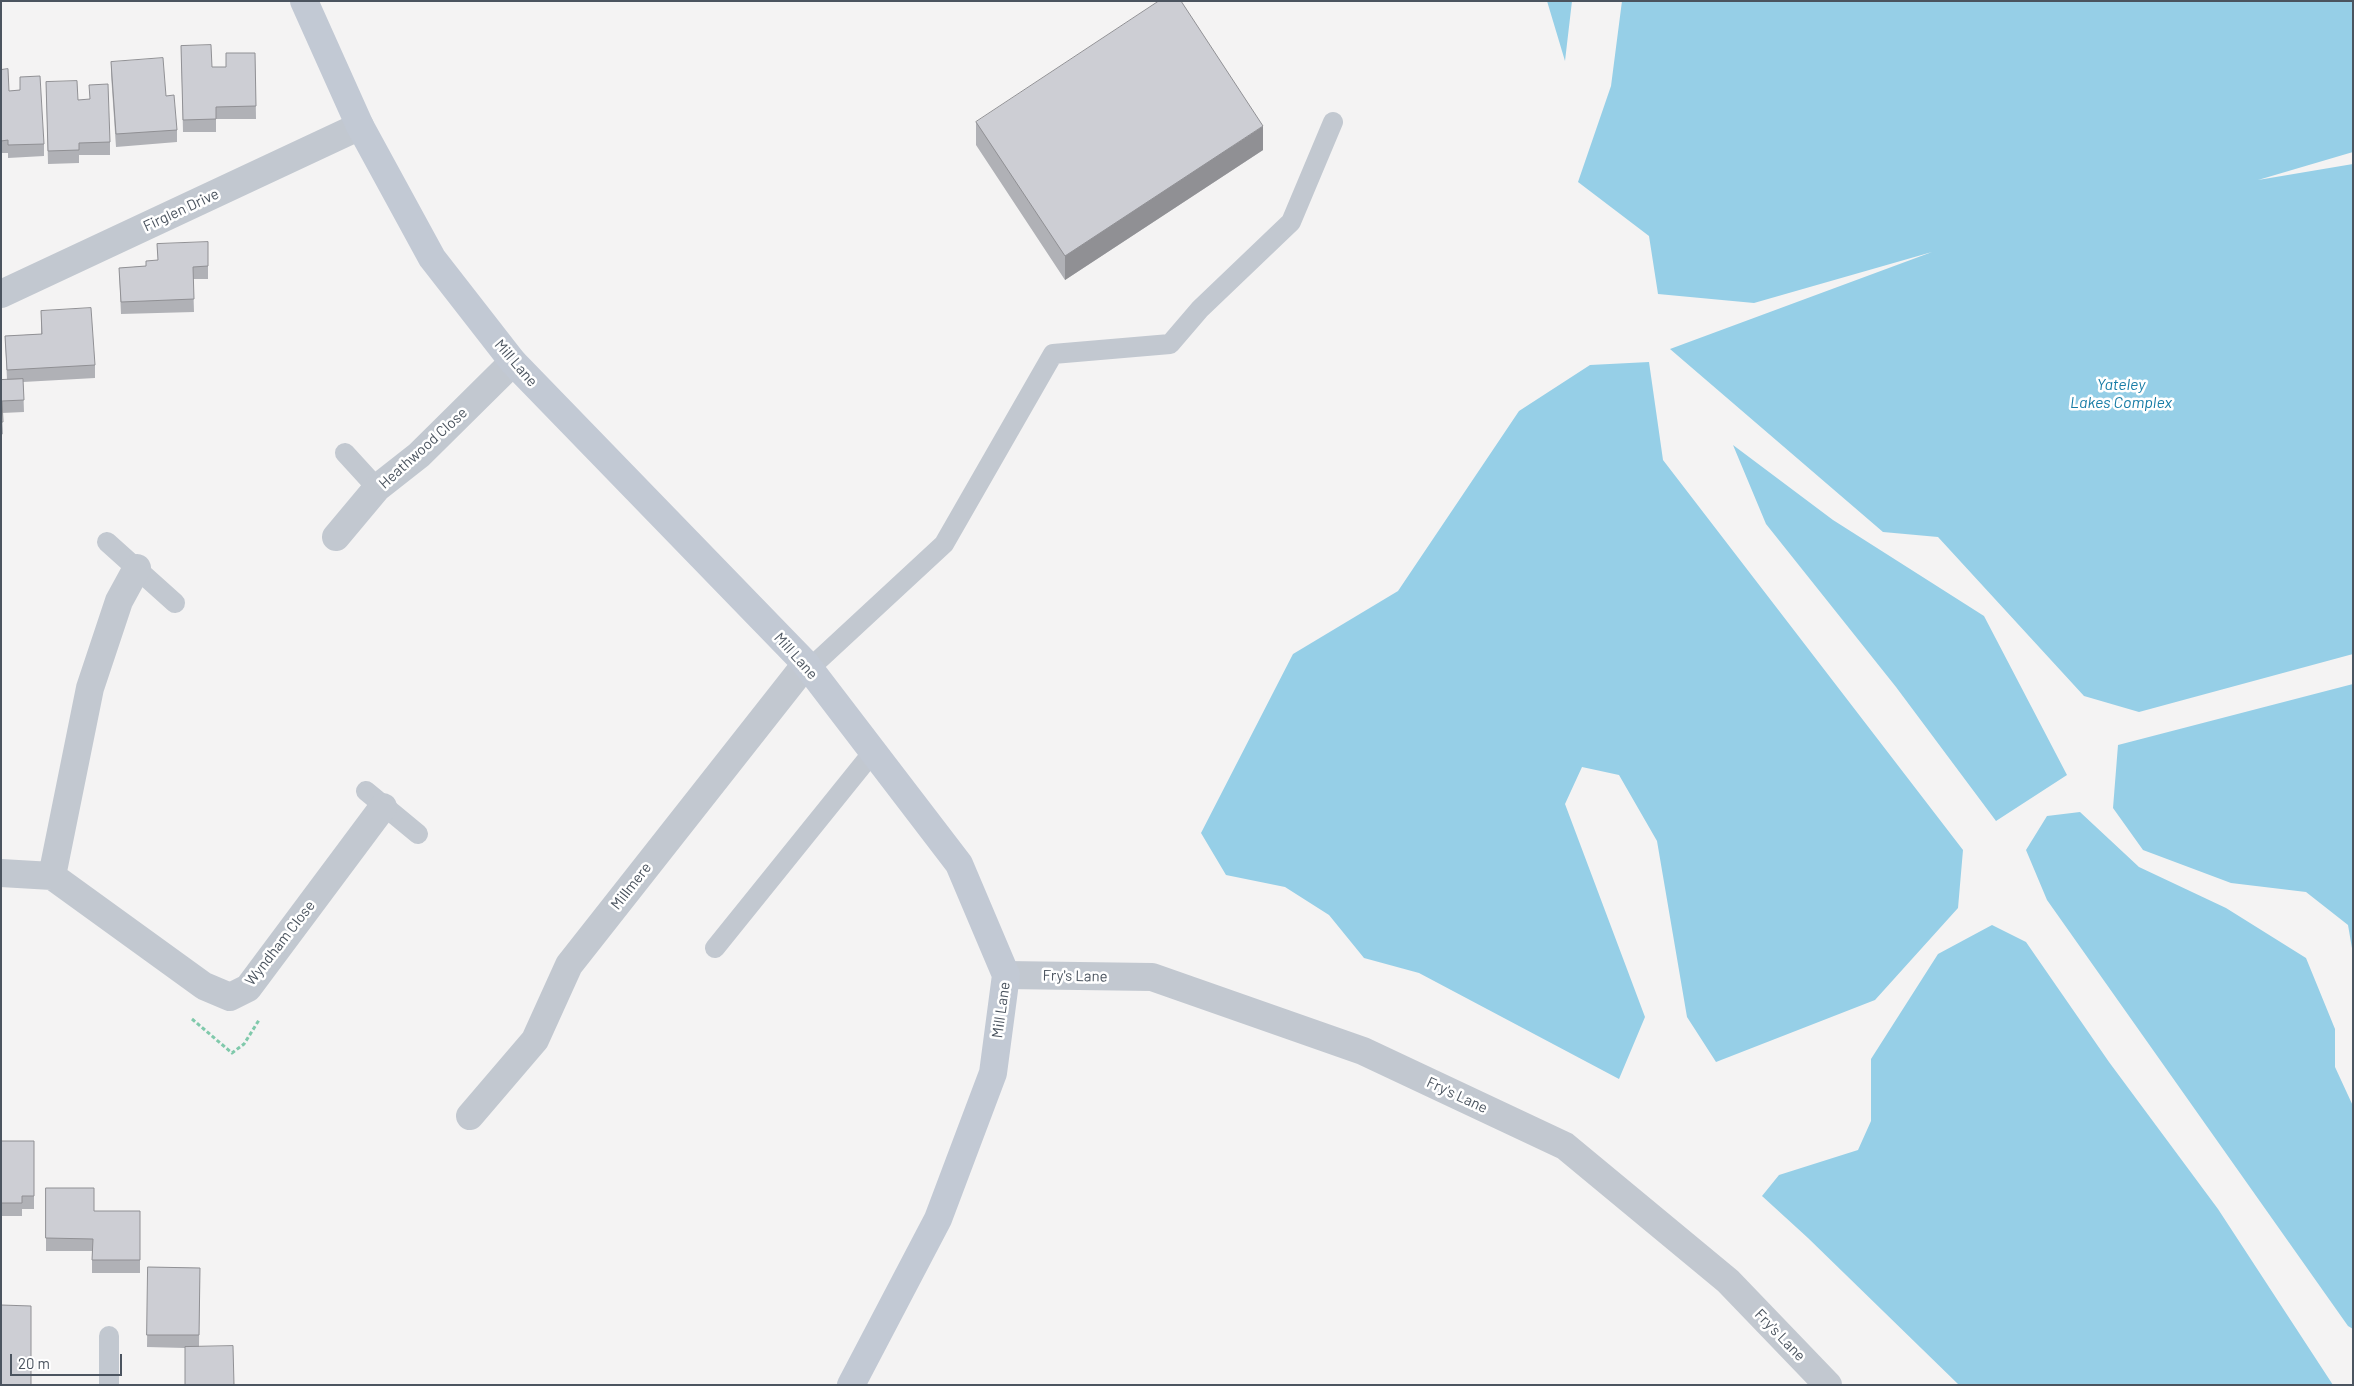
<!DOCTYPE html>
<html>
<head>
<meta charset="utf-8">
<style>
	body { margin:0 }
	#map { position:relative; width:2354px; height:1386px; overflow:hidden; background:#f4f3f3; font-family:Barlow,sans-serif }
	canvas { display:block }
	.frame { position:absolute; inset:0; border:2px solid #4b545f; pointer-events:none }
	.scale { position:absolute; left:10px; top:1354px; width:112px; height:22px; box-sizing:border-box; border:2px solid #4b545f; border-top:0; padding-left:6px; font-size:15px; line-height:18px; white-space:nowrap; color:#4b545f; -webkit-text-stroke:4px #fff; paint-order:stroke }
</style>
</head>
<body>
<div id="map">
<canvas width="2354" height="1386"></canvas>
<div class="frame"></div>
<div class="scale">20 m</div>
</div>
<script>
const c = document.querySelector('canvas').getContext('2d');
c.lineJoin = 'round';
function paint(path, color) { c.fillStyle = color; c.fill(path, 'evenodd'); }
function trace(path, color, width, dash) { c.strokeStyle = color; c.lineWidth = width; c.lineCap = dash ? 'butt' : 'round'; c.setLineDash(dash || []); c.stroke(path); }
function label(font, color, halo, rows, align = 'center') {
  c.font = font + ' Barlow,sans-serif'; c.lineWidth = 5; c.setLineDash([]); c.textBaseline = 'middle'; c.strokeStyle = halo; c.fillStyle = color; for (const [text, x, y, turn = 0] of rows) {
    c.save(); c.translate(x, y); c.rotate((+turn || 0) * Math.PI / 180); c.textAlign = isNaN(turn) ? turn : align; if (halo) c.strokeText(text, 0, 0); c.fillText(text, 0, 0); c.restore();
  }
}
const water = new Path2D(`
	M1547,1H1572L1565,61Z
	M1622,1H2353V152L2258,180L2353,164V654L2139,712L2084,696L1938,537L1883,532L1670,349L1932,252L1754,303L1658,294L1649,236L1578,182L1611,86Z
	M1649,362L1663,460L1963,850L1958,908L1875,1000L1716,1062L1687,1017L1657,841L1619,775L1582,767L1565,804L1645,1017L1619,1079L1419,973L1364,958L1329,915L1285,887L1226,875L1201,833L1293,654L1398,591L1519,411L1590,365Z
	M1733,445L1833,520L1984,616L2067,775L1996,821L1896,687L1766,524Z
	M2353,684V954L2348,925L2306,892L2231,883L2143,850L2113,808L2118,745Z
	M2080,812L2139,867L2226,908L2306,958L2335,1029V1067L2353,1106V1329L2348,1326L2047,900L2026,850L2047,816Z
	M1992,925L2026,942L2109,1062L2218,1209L2333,1385H1959L1808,1238L1762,1196L1779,1175L1858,1150L1871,1121V1059L1938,954Z`);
const path = new Path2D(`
	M192,1019L232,1053L244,1044L259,1020`);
const lane = new Path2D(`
	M345,453L377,488
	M107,542L175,603
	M809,669L944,544L1053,354L1170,344L1200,309L1291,222L1333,122
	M366,791L418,834
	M715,948L873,752
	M109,1336V1385`);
const street = new Path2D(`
	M1,294L360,126
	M336,537L377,488L419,455L513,362
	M1,873L52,876L204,986L230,997L248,988L383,807
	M52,876L90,688L119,601L137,568
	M1006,975L1152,977L1363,1051L1565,1146L1728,1281L1828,1385
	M470,1116L535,1040L569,965L806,664`);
const secondary = new Path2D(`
	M304,1L360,126L432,258L513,362L806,664L959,864L1006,975L993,1073L938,1219L851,1385`);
const wall = new Path2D(`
	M181,46L212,67H226L255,53L256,119H216V132H183Z
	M111,62L166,96L177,130V142L116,147L111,74Z
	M1,70L9,91L20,90V77L44,144V156L8,158V153H1Z
	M46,82L78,100L110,142V155H79V163L48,164Z
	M976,122L1263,150L1065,280L976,145Z
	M157,244L208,266V279H193L194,312L121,314L119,268L146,266L158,260Z
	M41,311L95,365V378L23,382L24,412L2,413L3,434L1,435V380H7L5,336L41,334Z
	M1,1141H34V1209H22V1216H1Z
	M46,1188L94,1211H140V1273H92V1251H46Z
	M148,1267L200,1268L199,1347L185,1348L147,1347Z`);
const shadedWall = new Path2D(`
	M1263,126V150L1065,280V256Z`);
const building = new Path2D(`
	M1159,1H1181L1263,126L1065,256L976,122Z
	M211,45L212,67H226V53H255L256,106L216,107V119L183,120L181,46Z
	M163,58L166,96L174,95L177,130L116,134L111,62Z
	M8,69L9,91L20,90V77L40,76L44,144L8,145V140L1,141V70Z
	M77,81L78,100L90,99L89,85L108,84L110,142L79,143V150L48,151L46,82Z
	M208,242V266L193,267L194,299L121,302L119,268L146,266V261L158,260L157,244Z
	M91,308L95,365L7,370L5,336L42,334L41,311Z
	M23,379L24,400L2,401L3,422H1V380Z
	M1,1141H34V1196H22V1203H1Z
	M46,1188H94V1211H140V1260H92L93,1239L46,1238Z
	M148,1267L200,1268L199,1335H147Z
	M1,1305L31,1306V1385H1Z
	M233,1346L234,1385H185V1347Z`);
const streetNames = [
	["Firglen Drive",181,210,-25],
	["Mill Lane",516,363,49],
	["Heathwood Close",423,448,-42],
	["Mill Lane",796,656,48],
	["Millmere",631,886,-52],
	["Wyndham Close",280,943,-52],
	["Fry's Lane",1075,976,1],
	["Mill Lane",1001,1010,-82],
	["Fry's Lane",1457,1095,25],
	["Fry's Lane",1780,1335,46]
];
const waterNames = [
	["Yateley",2121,385],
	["Lakes Complex",2121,403]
];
paint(water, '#96cfe7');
trace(path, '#80c9ab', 3, [4, 2.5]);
trace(lane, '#c2c8d0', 20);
trace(street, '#c2c8d0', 28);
trace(secondary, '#c2c9d4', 28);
paint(wall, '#b0b1b6');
paint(shadedWall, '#909094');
paint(building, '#cdced4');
trace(building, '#909094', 1);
label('15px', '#4b545f', '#fff', streetNames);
label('italic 16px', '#177ca6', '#fff', waterNames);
</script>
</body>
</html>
